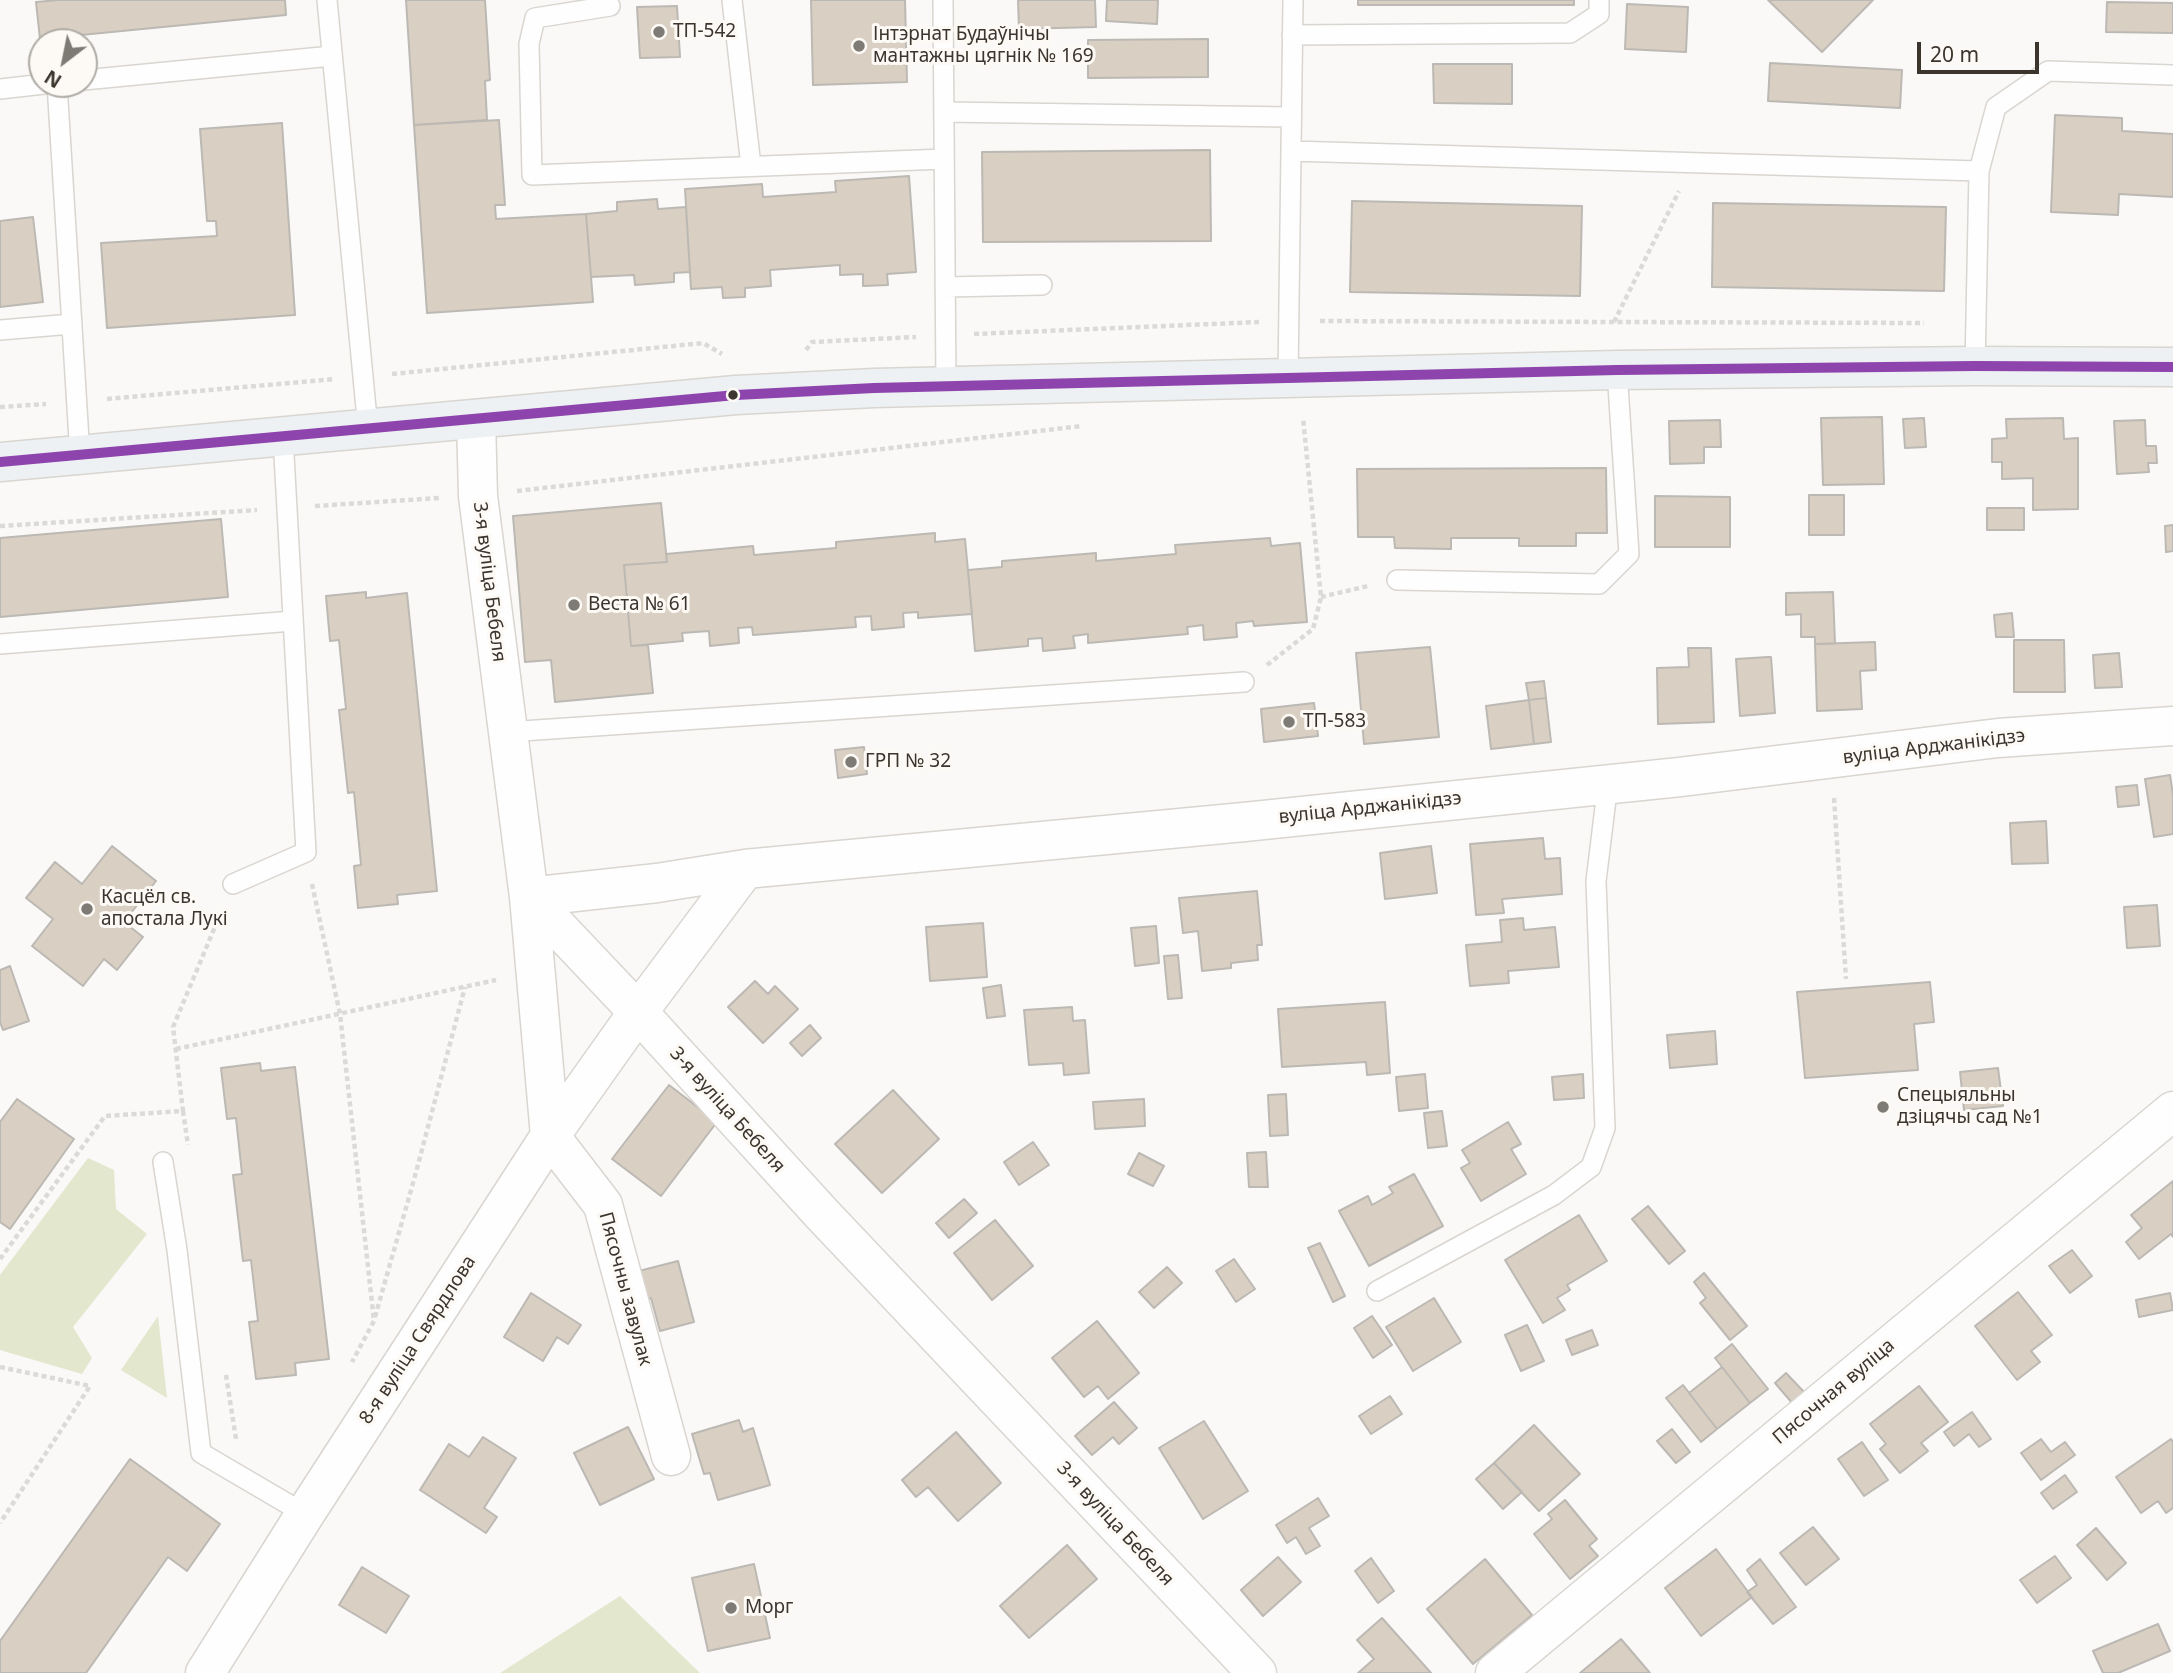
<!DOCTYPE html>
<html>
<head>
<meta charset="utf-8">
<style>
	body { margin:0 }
	#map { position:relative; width:2173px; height:1673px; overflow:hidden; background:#fbf9f7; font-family:"Noto Sans",sans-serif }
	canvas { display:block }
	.north { position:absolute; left:28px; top:28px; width:70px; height:70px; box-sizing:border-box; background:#fdfaf5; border:2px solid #afaba5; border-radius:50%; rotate:212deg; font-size:19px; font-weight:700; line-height:28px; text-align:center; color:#3b352d }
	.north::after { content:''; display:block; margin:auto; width:24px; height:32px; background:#7e7a74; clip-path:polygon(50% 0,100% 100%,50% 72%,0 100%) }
	.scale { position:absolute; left:1917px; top:42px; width:122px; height:32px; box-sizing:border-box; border:4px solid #3b352d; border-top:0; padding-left:9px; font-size:21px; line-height:24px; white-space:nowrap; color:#3b352d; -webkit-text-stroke:5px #fdfaf5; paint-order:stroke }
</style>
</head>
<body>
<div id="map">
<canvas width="2173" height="1673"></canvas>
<div class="north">N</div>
<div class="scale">20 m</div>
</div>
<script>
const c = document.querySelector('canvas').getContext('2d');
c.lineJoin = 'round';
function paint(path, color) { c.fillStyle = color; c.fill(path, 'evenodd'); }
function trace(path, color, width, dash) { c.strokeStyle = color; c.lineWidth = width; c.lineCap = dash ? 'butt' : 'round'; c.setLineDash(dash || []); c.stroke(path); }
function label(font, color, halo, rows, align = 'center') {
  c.font = font + ' "Noto Sans",sans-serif'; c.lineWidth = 6; c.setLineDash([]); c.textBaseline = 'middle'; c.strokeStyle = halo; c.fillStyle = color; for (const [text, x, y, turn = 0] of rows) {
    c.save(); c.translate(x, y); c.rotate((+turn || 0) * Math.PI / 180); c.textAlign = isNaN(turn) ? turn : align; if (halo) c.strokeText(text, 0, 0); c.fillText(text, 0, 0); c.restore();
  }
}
const green = new Path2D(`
	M88,1158L114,1170L116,1209L147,1234L73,1327L92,1358L82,1374L0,1350V1275Z
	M158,1316L167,1398L121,1370Z
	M620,1596L700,1673H500Z`);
const building = new Path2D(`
	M59,0H285L286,15L40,39L36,2Z
	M406,0H485L490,80L485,81L487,120L414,125Z
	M811,0H905L907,82L813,85Z
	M1018,0H1095L1096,27L1019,29Z
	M1107,0H1158L1157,24L1106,21Z
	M1358,0H1574V5H1358Z
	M1768,0H1873L1822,52Z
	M2107,2L2173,3V33L2106,32Z
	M1627,4L1688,7L1686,52L1625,49Z
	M677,6L680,57L640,58L637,7Z
	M1208,39V77L1088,78V40Z
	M1770,63L1902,70L1900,108L1768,101Z
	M1433,64H1512V104L1434,103Z
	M2055,115L2122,118V131L2173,134V197L2119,194L2118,215L2051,212Z
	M499,120L505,205H495L496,219L586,214L593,302L427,313L414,125Z
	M282,123L295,315L107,328L101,243L217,236L216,221H207L200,129Z
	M1210,150L1211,241L983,242L982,152Z
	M909,176L916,272L887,274L888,285L863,286V274L840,275V265L770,270L771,286L745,288V297L723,298L722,287L691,289L685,189L762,184L763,197L836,192L835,181Z
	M657,199L658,209L686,207L690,272L674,273V282L635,285L634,275L591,277L586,214L617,211V202Z
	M1352,201L1582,206L1580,296L1350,292Z
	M1713,203L1946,207L1944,291L1712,287Z
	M33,217L43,302L0,307V221Z
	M1882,417L1884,484L1823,485L1821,418Z
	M1924,418L1926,447L1905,448L1903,419Z
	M2063,418L2064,439L2078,438V509L2033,510V478L2002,479V462H1992V439L2007,438L2006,419Z
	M1720,420L1721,447H1704V463L1670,464L1669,421Z
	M2145,420L2146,446H2156L2157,463H2148L2149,472L2117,474L2114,421Z
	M1606,468L1607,533H1576V546H1519V538H1451V549L1395,548L1394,537H1358L1357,469Z
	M1809,495H1844V535H1809Z
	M1655,496L1730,497V547H1655Z
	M661,503L667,562L624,565L631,646L648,645L653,693L555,702L551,660L525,662L513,516Z
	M1987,508H2024V530H1987Z
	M221,519L228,597L0,617V538Z
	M2173,525V551L2166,552L2165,526Z
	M935,533V542L965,539L972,614L918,618V612L903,613L904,627L872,630L871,616L855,617L856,627L753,635L752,627L738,628L739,643L710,646L709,631L682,633L683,641L631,646L624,565L667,562L666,554L753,546L754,555L836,548V542Z
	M1270,538L1271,546L1300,543L1307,622L1254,626L1253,621L1236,623L1237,637L1204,640L1203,625L1187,627L1188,634L1088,643V634L1073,636L1075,648L1043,651L1042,638L1028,639V646L975,651L968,570L1002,567V561L1096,553V561L1176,554L1175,545Z
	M366,592V598L407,593L437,891L397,895L398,904L358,908L354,866L361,865L354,792L348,793L339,710L346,709L342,670L339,640L330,641L326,596Z
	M1833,592L1835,644H1815V637H1801V614L1786,615V593Z
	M2012,613L2014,637H1996L1994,615Z
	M2014,640H2064L2065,692H2014Z
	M1875,642L1876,670L1860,671L1862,709L1817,711L1815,644Z
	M1430,647L1439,737L1364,744L1356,653Z
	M1688,648H1711L1714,722L1658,724L1657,668L1689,667Z
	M2119,653L2122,687L2095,688L2093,655Z
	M1768,657H1771L1775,713L1740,716L1736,659Z
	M1544,681L1546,698L1529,700L1526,683Z
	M1546,698L1551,742L1534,744L1529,700Z
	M1529,700L1534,744L1491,749L1486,706Z
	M1314,703L1318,736L1264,742L1261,709Z
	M864,747L867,774L838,778L835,750Z
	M2170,775L2173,795V834L2154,837L2145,779Z
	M2137,785L2139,805L2118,807L2116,787Z
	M2046,821L2048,863L2012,864L2010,823Z
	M1543,838L1545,859L1560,858L1562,894L1502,899L1504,913L1476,915L1470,844Z
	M112,846L156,881L124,922L143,937L117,970L104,959L83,986L32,946L53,919L26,898L55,862L82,884Z
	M1431,846L1437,893L1385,899L1380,853Z
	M1257,891L1262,945H1257L1258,960L1231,963V968L1202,971L1198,931L1183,933L1179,898Z
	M2157,905L2160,946L2127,948L2124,907Z
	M1523,918L1524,930L1555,927L1559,967L1508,971L1509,983L1470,986L1466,945L1502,942L1500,920Z
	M983,923L987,977L930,981L926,927Z
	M1156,926L1159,963L1135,966L1131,928Z
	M1178,955L1182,998L1168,999L1164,956Z
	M10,966L29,1021L3,1030L0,1022V970Z
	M755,981L768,994L775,986L798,1009L763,1043L728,1007Z
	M1930,982L1934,1022L1914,1024L1918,1070L1805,1078L1797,992Z
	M1001,985L1005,1016L987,1018L983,988Z
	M1385,1002L1390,1073L1367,1075L1366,1062L1282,1067L1278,1009Z
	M1072,1007L1073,1021L1085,1020L1089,1073L1064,1075L1063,1063L1029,1065L1024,1010Z
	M810,1025L821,1038L802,1056L790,1043Z
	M1715,1031L1717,1064L1670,1068L1667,1035Z
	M260,1063L261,1071L295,1067L329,1359L295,1363L296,1375L256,1379L249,1322L258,1321L251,1260L243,1261L233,1175L242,1174L236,1118L227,1119L221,1068Z
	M1998,1068L2003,1106L1964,1110L1960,1072Z
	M1425,1074L1428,1108L1399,1111L1396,1077Z
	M1583,1074L1584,1098L1554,1100L1552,1077Z
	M669,1085L717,1122L661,1196L612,1159Z
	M893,1090L939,1139L882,1193L835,1144Z
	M1286,1094L1288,1135L1270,1136L1268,1095Z
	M17,1099L74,1139L10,1229L0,1222V1122Z
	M1144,1099L1145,1126L1095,1129L1093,1102Z
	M1442,1111L1447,1146L1428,1148L1424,1113Z
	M1508,1122L1521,1144L1511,1149L1526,1174L1481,1201L1461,1168L1470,1163L1462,1150Z
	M1033,1142L1049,1165L1019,1185L1004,1162Z
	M1266,1152L1268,1187H1249L1247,1153Z
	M1139,1153L1164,1166L1153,1186L1128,1174Z
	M1414,1174L1443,1226L1369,1266L1339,1211L1368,1196L1372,1205L1393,1193L1389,1187Z
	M2173,1181V1237L2171,1234L2139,1259L2126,1242L2142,1228L2131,1215Z
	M964,1199L977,1213L949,1238L936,1223Z
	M1648,1206L1685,1251L1669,1264L1632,1219Z
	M1579,1215L1607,1261L1567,1285L1570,1290L1557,1298L1565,1310L1543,1323L1505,1260Z
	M995,1220L1033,1266L992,1300L954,1253Z
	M1320,1243L1345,1296L1333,1302L1308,1248Z
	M2072,1250L2092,1276L2070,1293L2049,1266Z
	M1234,1259L1255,1289L1236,1302L1216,1271Z
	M678,1261L694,1322L660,1331L651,1298L642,1300L635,1272Z
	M1167,1267L1182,1283L1154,1308L1139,1292Z
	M1704,1273L1747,1326L1730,1340L1700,1303L1706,1298L1694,1282Z
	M2018,1292L2052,1335L2031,1351L2040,1362L2017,1380L1975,1326Z
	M531,1293L581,1325L568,1344L557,1337L543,1361L504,1337Z
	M2170,1293L2173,1310L2139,1317L2136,1300Z
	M1434,1298L1461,1342L1413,1371L1386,1327Z
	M1372,1316L1392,1345L1373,1358L1354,1328Z
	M1097,1321L1139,1373L1108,1399L1098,1386L1084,1397L1052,1358Z
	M1527,1325L1544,1361L1521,1371L1505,1335Z
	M1592,1330L1598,1345L1572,1355L1566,1340Z
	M1732,1344L1768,1389L1750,1403L1715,1358Z
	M1722,1367L1750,1403L1717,1429L1689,1393Z
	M1786,1373L1805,1393L1793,1404L1775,1383Z
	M1683,1385L1717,1429L1701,1442L1666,1398Z
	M1919,1386L1948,1422L1921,1443L1928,1451L1900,1473L1880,1449L1886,1444L1870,1424Z
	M1390,1396L1402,1414L1371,1434L1359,1416Z
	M1114,1402L1137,1428L1119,1444L1113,1437L1092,1455L1075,1436Z
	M1972,1412L1991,1439L1979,1447L1969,1434L1954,1446L1944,1432Z
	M739,1420L743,1432L753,1428L770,1485L718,1500L710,1473L704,1474L692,1434Z
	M1204,1421L1248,1491L1203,1519L1159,1448Z
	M1534,1425L1580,1474L1539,1511L1494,1463Z
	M628,1427L654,1479L600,1505L574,1453Z
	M1672,1429L1690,1452L1676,1463L1657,1441Z
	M956,1432L1001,1483L958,1521L928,1487L916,1497L902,1480Z
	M483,1437L516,1458L484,1508L497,1517L486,1533L420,1490L449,1444L469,1457Z
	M2041,1439L2051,1452L2065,1442L2075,1455L2041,1480L2021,1453Z
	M2171,1439L2173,1442V1508L2166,1513L2158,1501L2141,1513L2116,1477Z
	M1862,1442L1888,1480L1864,1496L1838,1459Z
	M130,1459L220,1524L187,1571L168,1557L86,1673H0V1641Z
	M1494,1463L1522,1492L1503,1509L1476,1479Z
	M2065,1475L2077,1492L2053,1509L2041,1493Z
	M1318,1498L1329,1516L1309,1528L1320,1546L1306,1554L1296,1537L1287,1543L1276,1525Z
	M1565,1500L1597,1539L1589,1546L1598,1556L1570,1579L1534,1534L1552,1519L1548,1514Z
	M1813,1527L1839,1559L1806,1585L1780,1553Z
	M2096,1528L2126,1563L2107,1580L2077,1545Z
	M1067,1545L1097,1579L1029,1638L1000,1606Z
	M1716,1549L1752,1597L1701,1636L1665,1588Z
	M2055,1556L2071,1578L2037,1603L2020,1580Z
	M1278,1557L1301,1582L1263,1616L1241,1590Z
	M1371,1558L1394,1591L1378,1603L1355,1571Z
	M1485,1559L1532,1615L1473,1664L1427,1609Z
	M1760,1559L1796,1607L1773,1624L1747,1592L1757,1585L1747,1570Z
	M754,1564L770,1638L708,1651L692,1578Z
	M362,1567L409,1596L386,1633L339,1605Z
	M1382,1618L1431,1673H1358L1374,1659L1357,1640Z
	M2158,1624L2170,1651L2118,1673H2103L2093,1651Z
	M1621,1639L1650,1673H1580Z`);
const path = new Path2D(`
	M1320,321L1924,323
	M1614,322L1679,191
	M974,334L1259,322
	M806,350L812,342L916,337
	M392,374L703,343L722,354
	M107,399L335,379
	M0,407L46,404
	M517,491L1082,426
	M315,506L439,498
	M0,526L257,510
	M1321,597L1368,586
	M1267,665L1313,629L1321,597L1303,418
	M1834,798L1846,979
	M312,884L340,1014L374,1321L352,1362
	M176,1049L496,980
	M183,1111L188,1145
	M0,1259L105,1116L183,1111L173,1027L222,910
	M375,1317L415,1176L465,987
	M0,1367L90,1386L0,1523
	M226,1375L236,1439`);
const service = new Path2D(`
	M327,0L368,429
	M732,0L751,166
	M943,0L946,385
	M610,6L535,18L529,44L532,175L944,159
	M1292,35L1570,33L1599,14V0
	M84,80L332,56
	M57,84L80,456
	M0,89L44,84
	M944,112L1291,117
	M1291,151L1979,171
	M945,287L1042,285
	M0,330L72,324
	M1975,366L1979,171L1996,107L2048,71L2173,75
	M1288,378L1293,0
	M1397,580L1599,584L1629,554L1617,370
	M0,644L293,621
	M507,732L1244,682
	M233,884L306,852L283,437
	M163,1162L177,1250L201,1453L305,1514
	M1377,1291L1554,1195L1591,1167L1605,1128L1596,881L1608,783`);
const minor = new Path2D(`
	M476,419L478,496L529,897L638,1012L822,1214L1257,1673
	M671,1456L603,1205L550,1136L529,897L657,883L745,869
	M205,1673L305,1514L550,1136L638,1012L745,869L1244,822L1680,777L1998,738L2173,726
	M1495,1673L2173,1111`);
const secondary = new Path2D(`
	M0,462L736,395L874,388L1617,370L1975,366L2173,367`);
const bus1 = new Path2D(`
	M0,462L736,395L874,388L1617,370L1975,366L2173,367`);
const markers = [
	[659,32,7,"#7e7a74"],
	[859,46,7,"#7e7a74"],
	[733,395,6,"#3b352d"],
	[574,605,7,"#7e7a74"],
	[1289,722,7,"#7e7a74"],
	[851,762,7,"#7e7a74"],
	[87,909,7,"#7e7a74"],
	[1883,1107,7,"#7e7a74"],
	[731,1608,7,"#7e7a74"]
];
const poiNames = [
	["ТП-542",673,32],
	["Інтэрнат Будаўнічы",873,35],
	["мантажны цягнік № 169",873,57],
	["Веста № 61",588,605],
	["ТП-583",1303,722],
	["ГРП № 32",865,762],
	["Касцёл св.",101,898],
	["апостала Лукі",101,920],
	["Спецыяльны",1897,1096],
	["дзіцячы сад №1",1897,1118],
	["Морг",745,1608]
];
const streetNames = [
	["3-я вуліца Бебеля",489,582,83],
	["вуліца Арджанікідзэ",1934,747,-7],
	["вуліца Арджанікідзэ",1370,808,-6],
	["3-я вуліца Бебеля",727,1110,48],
	["Пясочны завулак",625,1289,75],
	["8-я вуліца Свярдлова",418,1340,-57],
	["Пясочная вуліца",1834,1392,-40],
	["3-я вуліца Бебеля",1115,1524,47]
];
paint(green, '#e2e7cd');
paint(building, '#d9d0c3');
trace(building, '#bcb8b3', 2);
trace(service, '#d9d5d0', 22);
trace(minor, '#d9d5d0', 41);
trace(secondary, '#d9d5d0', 41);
trace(path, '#dcdad9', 4.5, [5, 3.5]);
trace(service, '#fefefe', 19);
trace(minor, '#fefefe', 38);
trace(secondary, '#edf1f3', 38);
trace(bus1, '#8e44ad', 10);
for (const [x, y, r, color] of markers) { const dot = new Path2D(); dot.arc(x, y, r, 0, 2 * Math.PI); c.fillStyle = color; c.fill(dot); trace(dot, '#fdfaf5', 2.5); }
label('19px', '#3b352d', '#fdfaf5', poiNames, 'left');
label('19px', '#3b352d', '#fdfaf5', streetNames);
</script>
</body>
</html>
